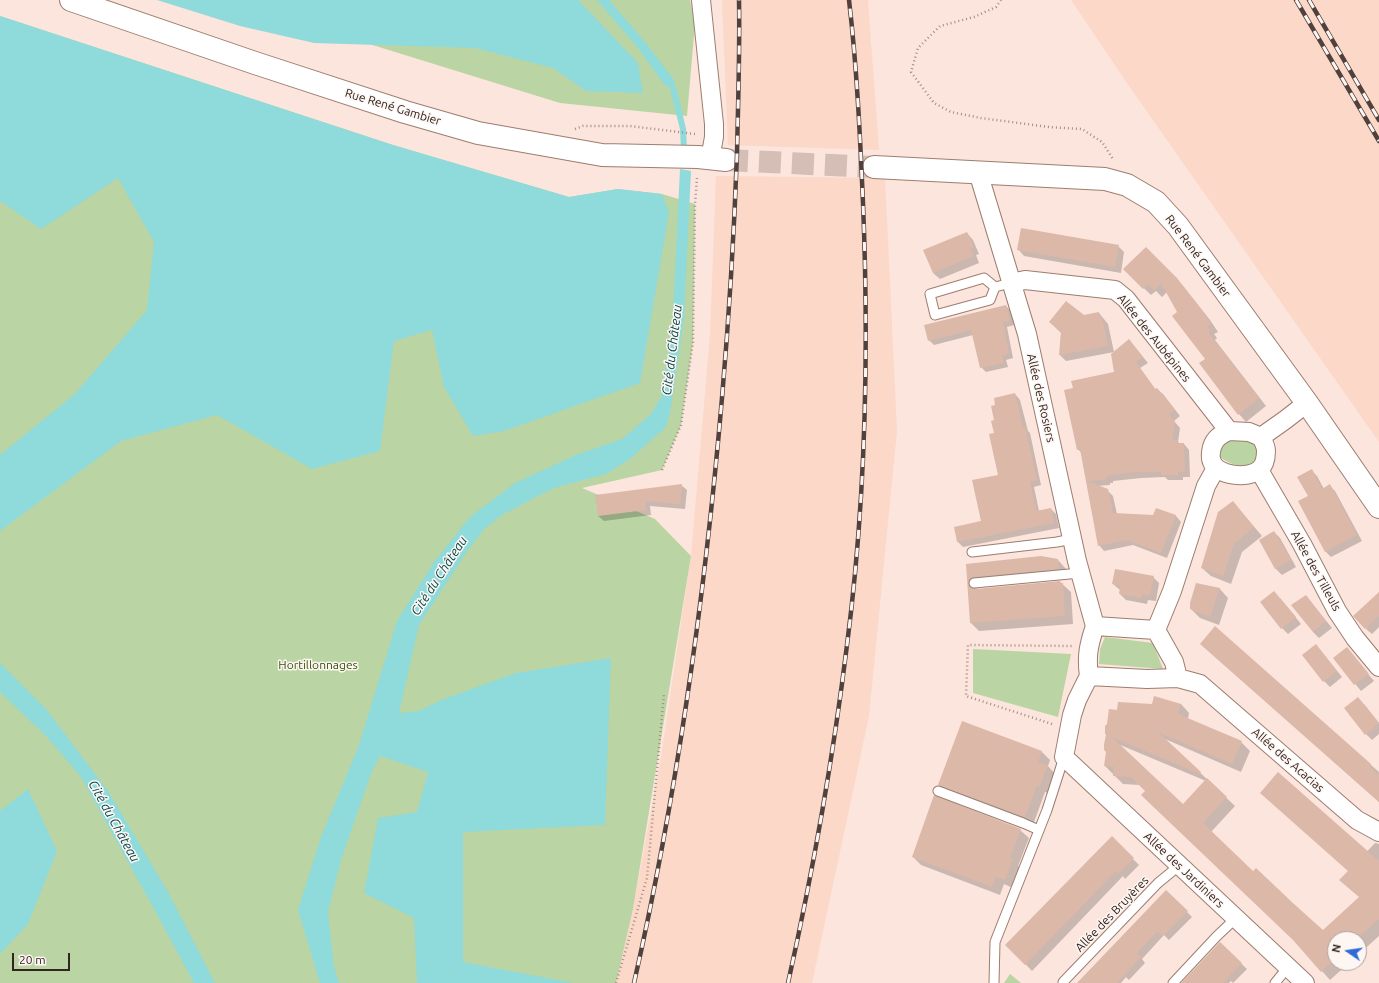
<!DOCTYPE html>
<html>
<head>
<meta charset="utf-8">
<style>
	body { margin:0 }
	#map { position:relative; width:1379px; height:983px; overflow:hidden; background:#fce5dc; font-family:Ubuntu,sans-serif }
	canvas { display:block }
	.north { position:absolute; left:1327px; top:931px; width:40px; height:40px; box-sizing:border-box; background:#fef6f3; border:1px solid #aca29e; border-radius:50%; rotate:283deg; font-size:11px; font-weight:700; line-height:16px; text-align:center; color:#32241f }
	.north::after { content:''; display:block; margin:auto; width:14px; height:18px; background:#2e6bd8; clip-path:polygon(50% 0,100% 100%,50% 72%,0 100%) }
	.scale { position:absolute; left:12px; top:953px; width:58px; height:18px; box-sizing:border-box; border:2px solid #32241f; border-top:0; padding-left:5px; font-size:12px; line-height:14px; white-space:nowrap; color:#32241f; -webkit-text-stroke:3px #fef6f3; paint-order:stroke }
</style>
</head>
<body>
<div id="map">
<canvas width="1379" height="983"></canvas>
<div class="north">N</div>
<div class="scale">20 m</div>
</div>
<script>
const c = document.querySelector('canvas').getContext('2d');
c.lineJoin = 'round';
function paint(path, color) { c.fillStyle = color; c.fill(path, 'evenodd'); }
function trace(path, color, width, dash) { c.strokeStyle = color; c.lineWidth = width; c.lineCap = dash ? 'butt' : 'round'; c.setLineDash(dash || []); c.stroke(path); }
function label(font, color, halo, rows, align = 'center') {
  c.font = font + ' Ubuntu,sans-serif'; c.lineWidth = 3; c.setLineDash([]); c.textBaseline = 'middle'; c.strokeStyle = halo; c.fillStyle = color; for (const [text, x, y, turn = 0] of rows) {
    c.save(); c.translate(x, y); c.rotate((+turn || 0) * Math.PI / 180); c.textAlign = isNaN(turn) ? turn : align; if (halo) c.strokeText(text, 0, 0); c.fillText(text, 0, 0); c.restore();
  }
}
const built = new Path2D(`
	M722,0H868L879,150L728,145Z
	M1071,0H1379V442L1129,86Z
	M716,176L885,178L897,431L869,716L812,983H616L633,909L661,757L691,556L710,335Z`);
const green = new Path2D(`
	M227,0H690L695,23L687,116L560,103Z
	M0,16L393,145L569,197L618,189L662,194L695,204L693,342L681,425L662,470L582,488L655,519L691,556L633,909L616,983H0Z
	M1232,439L1254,441L1260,452L1253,467C1240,466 1230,465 1220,457C1221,447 1222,443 1232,439Z
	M1105,637L1153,643L1163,669L1099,664L1100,649Z
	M973,649L1071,654L1058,717L973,693Z
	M1010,974L1021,983H1004Z`);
const water = new Path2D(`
	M157,0H578L638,63L643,93L586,91L553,68L475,48L314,43L240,26Z
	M597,0H609L645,42L674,80L672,84L666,87L638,48Z
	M0,16L393,145L569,197L618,189L662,194L669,212L640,383L504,431L473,436L444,387L432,330L394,341L380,451L312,469L217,415L121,441L0,531V455L75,394L147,310L154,242L118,178L41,229L0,201Z
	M680,169L691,171L684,318L670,413L666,427L630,459L606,474L557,487L540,495L502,515L484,529L465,554L457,567L419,625L399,713L419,711L441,700L516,673L611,658L605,825L463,832V962L573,983H417L414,918L364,893L378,818L417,812L428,772L380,756L372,771L341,860L328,912L334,967L339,983H320L298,910L321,837L359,745L397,621L434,562L470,517L515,483L576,455L622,439L650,415L661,398L672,333Z
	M0,663L46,709L108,791L168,892L215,983H194L153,907L81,777L46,736L0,692Z
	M28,789L57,851L28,924L0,954V811Z`);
const shadow = new Path2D(`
	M967,233L973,240L979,254L976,255L979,263L940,279L933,273Z
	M1118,246L1124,252L1121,273L1024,256L1018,249Z
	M1146,249L1184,287L1210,320L1218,332L1214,334L1217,338L1215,340L1266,406L1246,422L1239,414L1167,292L1162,297L1156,291L1151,295L1125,270Z
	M1006,306L1011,311L1014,325L1007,327L1013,358L1006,360L1008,367L986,372L981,367L973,335L934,345L929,340Z
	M1099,313L1108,324L1114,352L1066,361L1060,355L1061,333L1050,322Z
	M1129,340L1148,363L1140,368L1156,390L1157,389L1163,394L1180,416L1174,421L1180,428L1178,442L1180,444H1184L1189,450L1190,477H1183V480H1168L1165,477L1141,478L1113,481V483H1110V485L1097,486L1107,490L1113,496L1117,514L1154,516L1157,509L1176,516L1181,522L1167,558L1133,545L1104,551L1099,545L1082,454L1078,449L1074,389L1116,372Z
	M1015,394L1020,400L1028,431L1030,433L1041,485L1034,487L1039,511L1051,509L1056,514L1059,528L963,547L958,542L955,528L982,522L999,475L995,434V421Z
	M1312,471L1317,476L1324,489L1330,486L1335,491L1362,541L1331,557L1326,552L1299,502L1309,496Z
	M681,485L687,490L685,509L650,506L651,515L604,521L598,516Z
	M1233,502L1262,536L1242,552L1231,584L1211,576L1202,568Z
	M1274,532L1280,538L1296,567L1282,575L1276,569L1260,540Z
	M1058,560L1066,569L1067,577L982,585L975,590L1060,582L1071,592L1073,624L979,631L971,623L967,565Z
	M1153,577L1159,583L1156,601L1148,600L1147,604L1126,600L1120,594V590L1113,584Z
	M1219,588L1228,598L1219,625L1200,618L1191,609Z
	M1379,594V627L1372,634L1366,629Z
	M1306,596L1332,628L1319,638L1313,632Z
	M1280,598L1301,624L1288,634L1282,628Z
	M1215,628L1379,772V802L1201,644Z
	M1316,645L1342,677L1330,687L1324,681Z
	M1347,649L1374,681L1361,691L1335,659Z
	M1181,704L1189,713L1188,719L1241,742L1250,751L1241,772L1165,739L1235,806L1211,832L1253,873L1328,936L1379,895V936L1359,954V939H1335V963H1349L1330,980L1296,942L1140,785L1123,784L1105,766L1118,711L1152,705ZM1118,744L1206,781L1183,806Z
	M1364,704L1379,723V734L1372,740L1366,734Z
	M1042,752L1050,760L1048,766L1055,774L1048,793L1045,792L1033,825L947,793L939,785Z
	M1020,830L1029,838L1018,866L1021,868L1013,888L1004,884L1000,895L921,865L913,857Z
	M1112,838L1139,865L1125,879L1123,876L1032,971L1007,945Z
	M1375,843L1379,844V867L1356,894L1340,880Z
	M1166,891L1192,917L1169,940L1164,935L1142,959L1145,963L1129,980L1126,977L1121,983H1078Z
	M1220,943L1247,969L1233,983L1231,981L1229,983H1183Z`);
const stream = new Path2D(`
	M667,78L672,84L683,129L684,150`);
const building = new Path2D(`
	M1021,228L1119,245L1115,267L1017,250Z
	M967,232L974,248L970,249L974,256L933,273L923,250Z
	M1146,247L1177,278L1202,311L1211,324L1207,327L1210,330L1208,332L1259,398L1238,415L1199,363L1205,359L1172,316L1177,312L1161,283L1154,290L1148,284L1143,289L1123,269Z
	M1066,301L1084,315L1099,312L1100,318L1102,317L1108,346L1059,355L1061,332L1049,322Z
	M1006,305L1010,321L1003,322L1009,354L1002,355L1004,363L980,368L971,330L928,341L924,325Z
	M1129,339L1143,357L1136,362L1155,389L1157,388L1175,410L1169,415L1175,422L1172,440H1177V443H1184L1185,472H1178V475H1161V472H1135L1108,476V477L1105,478V480L1087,481L1108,489L1113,513L1153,515L1156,508L1176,515L1161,553L1127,540L1098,546L1080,449L1077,450L1064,390L1073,388L1071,381L1114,372L1111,354Z
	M1015,393L1023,427H1025L1037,480L1030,482L1036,511L1051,508L1054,523L957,542L954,527L981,521L972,480L998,475L989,434L994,433L991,421L994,420L991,406L995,405L994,398Z
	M1312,469L1322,489L1330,484L1357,535L1325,552L1298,501L1308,496L1297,477Z
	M682,484L680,504L645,501L646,510L598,516L595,495Z
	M1233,501L1254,527L1234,544L1223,576L1201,568L1218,512Z
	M1274,531L1291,560L1275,569L1259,540Z
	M1041,556L1058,559L1059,569L973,577L969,580V586L975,589L1060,581L1061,583H1063L1065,616L970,623L966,564Z
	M1115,569L1154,576L1150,595L1142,594L1141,598L1119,594L1120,586L1112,584Z
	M1196,583L1220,588L1210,617L1190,609V603Z
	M1274,591L1296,617L1281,629L1260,602Z
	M1379,592V616L1365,629L1353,616Z
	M1306,595L1326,621L1313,632L1291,605Z
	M1215,626L1371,764L1369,766L1379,775V802L1200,644Z
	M1316,644L1337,671L1323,682L1302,655Z
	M1347,647L1369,674L1354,685L1333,658Z
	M1154,696L1181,704L1178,714L1242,741L1232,764L1158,732L1201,772L1200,774L1112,737L1183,804L1207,778L1227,797L1203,823L1253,871L1256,868L1294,904L1323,930L1359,897L1339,880L1348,871L1260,793L1278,772L1379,861V919L1357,939H1335V959L1321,972L1293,940L1141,795L1145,791L1131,777L1113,776L1114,767L1104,766L1106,752L1104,750V745L1106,734H1105V726L1107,724L1109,709L1117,710L1118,702L1152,704Z
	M1358,697L1379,723L1365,735L1344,708Z
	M962,721L1042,751L1038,762L1048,765L1040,786L1037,785L1025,817L938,785Z
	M934,795L1021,829L1010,858L1013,859L1005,880L996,877L992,887L912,857Z
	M1112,836L1134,858L1118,874L1116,871L1025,965L1005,945Z
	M1166,890L1188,911L1163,936L1158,931L1137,953L1141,957L1117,983H1077Z
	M1220,942L1242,963L1223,983H1181Z`);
const tertiaryTunnel = new Path2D(`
	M726,160L874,167`);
const path = new Path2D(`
	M1001,0L996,7L974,17L940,26L918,48L911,72L934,103L951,112L981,118L1049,127L1082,129L1102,142L1113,159
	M575,129L583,126H630L695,134
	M662,470L681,425L693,342L695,204L697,178
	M1052,724L966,696L968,645L1072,646
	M616,983L647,878L664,694`);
const service = new Path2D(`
	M995,287L990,300L935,315L930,294L984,278L995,287L1011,283
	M972,552L1057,542L1072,539
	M974,583L1080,573
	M938,791L1023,823L1039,830
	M1063,982L1158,883L1180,865
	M994,983L995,942L1047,810L1064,757
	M1173,983L1217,936L1236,918
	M1275,983L1288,967`);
const minor = new Path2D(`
	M701,0L714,124V137L710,159
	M978,172L1027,334L1077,561L1095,626
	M1011,283L1025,280L1115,290L1126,299L1229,431
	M1229,431L1249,432L1261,437C1263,441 1266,446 1266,451C1266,458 1264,466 1259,470C1248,479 1217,476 1212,462C1210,458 1211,451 1212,447C1215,438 1220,435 1229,431Z
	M1261,437L1285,420L1307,403
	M1259,470L1302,544L1337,611L1355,638L1379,667
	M1095,626L1156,630L1174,662L1178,678L1147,679L1089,676C1086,656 1089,644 1095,626Z
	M1156,630L1172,591L1206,486L1216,468
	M1089,676L1077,700L1072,715L1064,757L1305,983
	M1178,678L1200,684L1357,820L1379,832`);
const tertiary = new Path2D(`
	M71,0L255,63L405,112L478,133L602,155L698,157L726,160
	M874,167L1105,179L1127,185L1156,202L1178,226L1307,403L1379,507`);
const rail = new Path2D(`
	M1296,0L1379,141
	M1309,0L1379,120
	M634,983C678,789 705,596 722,398C729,317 734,236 737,154C738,103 740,51 739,0
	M788,983C813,871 833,759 847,645C866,499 869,350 863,203C860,135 857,68 849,0`);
const streetNames = [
	["Rue René Gambier",393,107,17],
	["Rue René Gambier",1198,256,53],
	["Allée des Aubépines",1154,338,51],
	["Allée des Rosiers",1041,398,77],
	["Allée des Tilleuls",1316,571,61],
	["Allée des Acacias",1288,760,41],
	["Allée des Jardiniers",1184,870,43],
	["Allée des Bruyères",1112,914,-46]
];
const parkNames = [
	["Hortillonnages",318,665]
];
const waterNames = [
	["Cité du Château",672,350,-83],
	["Cité du Château",439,576,-57],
	["Cité du Château",114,821,61]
];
paint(built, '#fbd8c8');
paint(green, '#bbd4a3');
paint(water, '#8fdadb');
paint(shadow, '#0003');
trace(stream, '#8fdadb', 6);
paint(building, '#dbb8a8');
trace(tertiaryTunnel, '#d4beb6', 22, [22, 11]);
trace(service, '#9d7d6e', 11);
trace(minor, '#9d7d6e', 20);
trace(tertiary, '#9d7d6e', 24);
trace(path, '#a18e86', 2.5, [1, 3]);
trace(service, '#fff', 9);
trace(minor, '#fff', 18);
trace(tertiary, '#fff', 22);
trace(rail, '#51413c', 4.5);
trace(rail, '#fef6f3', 3, [9]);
label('12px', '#32241f', '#fef6f3', streetNames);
label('12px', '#345206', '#fef6f3', parkNames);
label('italic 13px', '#004849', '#fef6f3', waterNames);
</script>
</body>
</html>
